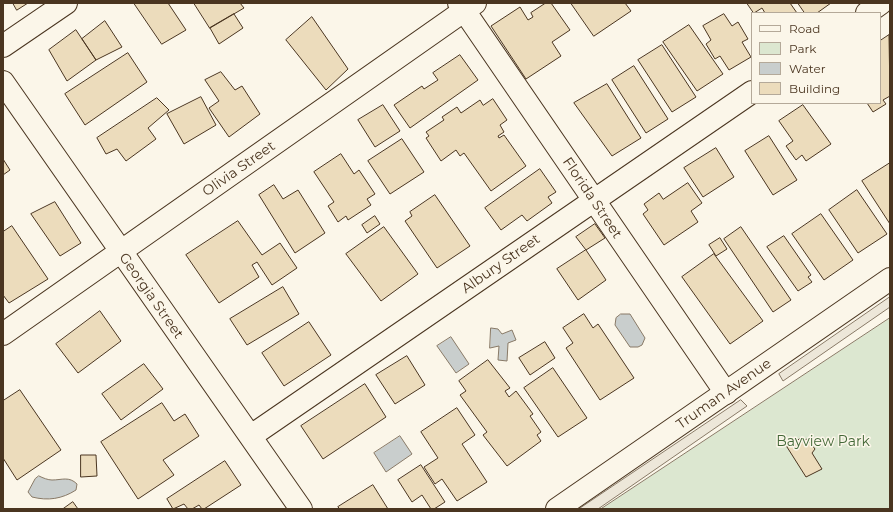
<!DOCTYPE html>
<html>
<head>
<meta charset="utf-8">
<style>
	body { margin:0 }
	#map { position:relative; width:893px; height:512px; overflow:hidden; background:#fbf6e9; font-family:Montserrat,sans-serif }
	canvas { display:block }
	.frame { position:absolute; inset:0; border:4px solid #4a3520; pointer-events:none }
	.legend { position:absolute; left:751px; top:12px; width:130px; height:92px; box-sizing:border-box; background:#fbf6e9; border:1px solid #b4a999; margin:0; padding:5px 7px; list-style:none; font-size:12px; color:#4a3520 }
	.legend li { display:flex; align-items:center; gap:8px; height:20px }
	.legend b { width:20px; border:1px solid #b4a999 }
</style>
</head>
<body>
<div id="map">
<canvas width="893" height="512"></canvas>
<div class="frame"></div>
<ul class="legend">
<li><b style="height:5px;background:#fbf6e9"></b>Road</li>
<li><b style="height:11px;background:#dce7d0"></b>Park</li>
<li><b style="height:11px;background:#c9cecd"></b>Water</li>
<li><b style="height:11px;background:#ecdcbc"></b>Building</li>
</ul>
</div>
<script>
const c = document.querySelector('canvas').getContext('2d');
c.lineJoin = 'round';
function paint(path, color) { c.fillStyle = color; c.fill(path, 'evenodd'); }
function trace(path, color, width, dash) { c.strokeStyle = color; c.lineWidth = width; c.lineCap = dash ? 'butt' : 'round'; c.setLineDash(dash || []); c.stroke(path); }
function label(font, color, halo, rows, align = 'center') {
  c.font = font + ' Montserrat,sans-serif'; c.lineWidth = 3; c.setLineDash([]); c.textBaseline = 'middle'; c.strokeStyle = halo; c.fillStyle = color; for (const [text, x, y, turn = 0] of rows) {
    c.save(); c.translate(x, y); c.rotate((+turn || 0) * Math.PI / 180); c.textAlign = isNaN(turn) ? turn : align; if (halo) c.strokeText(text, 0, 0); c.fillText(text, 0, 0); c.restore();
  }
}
const green = new Path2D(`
	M890,318V509H601Z`);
const parking = new Path2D(`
	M890,297V307L783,381L779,374Z
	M741,400L747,406L598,509H579Z`);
const water = new Path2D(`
	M621,314H630L645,338L642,345L638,347H630L615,325L616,318Z
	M491,328L498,329L502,334L512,330L516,340L508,343L507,361L498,360L499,346L490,348Z
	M451,337L469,364L456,373L437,346Z
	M400,436L412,454L386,472L374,453Z
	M39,476C43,478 48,480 52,480C62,480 69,476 77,484L76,490C62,499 48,501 32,497L28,492L35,479Z`);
const building = new Path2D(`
	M13,3H28L17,10Z
	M134,3H168L186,30L162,44Z
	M194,3H240L244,8L210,28Z
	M546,3H551L570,30L552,42L561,56L526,79L491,26L520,7L528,20L533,17L531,13Z
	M571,3H625L631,11L594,36Z
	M747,3H790L797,13H765L762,8L754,13Z
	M798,3H831L817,13H805Z
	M234,14L243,28L219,44L210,28Z
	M724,14L732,26L738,22L748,39L742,42L751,57L729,70L720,56L715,59L706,44L711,40L703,26Z
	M312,17L348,69L326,90L286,40Z
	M105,21L122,47L96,60L82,39Z
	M689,25L723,74L697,91L663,42Z
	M76,30L96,60L67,81L49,50Z
	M889,35L890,96L883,100L886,104L873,112L867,103H880V41Z
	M662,45L696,97L672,112L638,60Z
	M128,53L147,82L85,125L65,94Z
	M460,55L478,80L410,128L394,105L422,86L424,89L438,80L433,73Z
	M634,66L668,119L646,133L612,80Z
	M221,72L235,90L242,86L260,114L229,137L209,108L219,101L205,80Z
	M607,84L641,138L612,156L574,103Z
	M201,97L216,125L184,144L167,114Z
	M157,98L169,110L148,128L156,139L126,161L117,149L106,154L97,138Z
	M493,99L507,120L500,125L504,132L498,136L499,138L504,135L526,166L491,191L464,153L460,156L456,150L441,161L426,138L429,136L426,132L444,120L442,117L457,107L461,113L480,100L483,105Z
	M383,105L400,131L375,147L358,120Z
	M803,105L831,144L806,161L802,155L796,160L786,146L793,141L779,121Z
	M769,136L797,180L773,195L745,151Z
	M402,139L424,172L390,194L368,161Z
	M716,148L734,177L703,197L684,168Z
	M341,154L354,174L359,170L375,194L367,199L371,205L348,220L346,216L338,222L328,206L334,202L314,172Z
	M3,159L10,170L3,175Z
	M890,163V224L862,181Z
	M540,169L556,192L548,197L552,203L527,221L522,215L501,230L485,208Z
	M688,183L702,203L691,211L698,222L664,245L643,214L648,210L644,204L659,193L663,199Z
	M274,185L283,199L298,190L325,233L295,253L259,195Z
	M857,190L887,234L858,253L829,210Z
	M435,195L470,246L437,268L405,221L412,216L410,212Z
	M55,202L81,243L60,256L31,214Z
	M821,214L853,260L824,280L792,234Z
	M375,216L380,224L367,233L362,225Z
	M238,221L262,255L280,243L297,268L272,285L257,262L252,265L259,277L219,303L186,255Z
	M595,224L605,238L586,250L576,237Z
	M12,226L48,279L9,303L3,295V232Z
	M384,227L418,274L381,301L346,254Z
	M741,227L791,300L773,312L724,239Z
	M784,236L811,275L808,277L812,282L798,291L767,247Z
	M720,238L727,249L716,256L709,245Z
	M586,250L606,280L578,300L557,269Z
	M714,254L763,321L730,344L682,277Z
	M283,287L299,314L247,345L230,319Z
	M100,311L121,341L78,373L56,344Z
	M584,314L593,328L598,324L634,378L600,400L566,348L573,343L563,328Z
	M309,322L331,355L284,386L262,353Z
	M545,342L555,358L530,375L519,358Z
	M407,356L425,385L395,404L376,375Z
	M488,360L510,388L505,391L509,397L516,391L533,414L530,416L541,432L537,435L541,441L507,466L483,435L487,432L460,395L466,391L459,381Z
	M144,364L163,389L121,420L102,394Z
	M553,368L587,418L558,437L524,388Z
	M365,384L386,417L323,459L301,426Z
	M20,390L61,450L17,480L3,458V401Z
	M162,403L174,421L185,414L199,436L163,460L174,475L138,499L101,442Z
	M457,408L475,435L462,444L487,482L457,501L442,479L435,484L424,467L438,458L421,432Z
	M800,439L802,442L807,439L815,449L812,453L822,469L806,477L787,447Z
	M81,455H96L97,476L81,477Z
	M225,461L241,485L204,509H202L199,505L192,509H188L184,504L173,509L167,499Z
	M421,465L445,502L434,509H431L422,495L412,502L398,480Z
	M373,485L388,509H340L338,507Z
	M73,502L78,509H63Z`);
const minor = new Path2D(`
	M459,3L726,393
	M867,13L881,3
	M3,46L66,3
	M3,82L301,509
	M3,334L475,3
	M251,436L752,92`);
const major = new Path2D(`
	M557,509L890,279`);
const streetNames = [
	["Olivia Street",239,169,-35],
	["Florida Street",592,198,56],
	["Albury Street",501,264,-35],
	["Georgia Street",151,296,55],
	["Truman Avenue",724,394,-35]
];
const parkNames = [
	["Bayview Park",823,442]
];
paint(green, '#dce7d0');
trace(green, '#887966', 1);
paint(parking, '#ede7d9');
trace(parking, '#887966', 1);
paint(water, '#c9cecd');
trace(water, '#887966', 1);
paint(building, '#ecdcbc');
trace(building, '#4a3520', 1);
trace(minor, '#4a3520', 24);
trace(major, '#4a3520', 24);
trace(minor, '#fbf6e9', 22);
trace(major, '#fbf6e9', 22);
label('14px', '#4a3520', '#fbf6e9', streetNames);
label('14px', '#436837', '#fbf6e9', parkNames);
</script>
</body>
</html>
